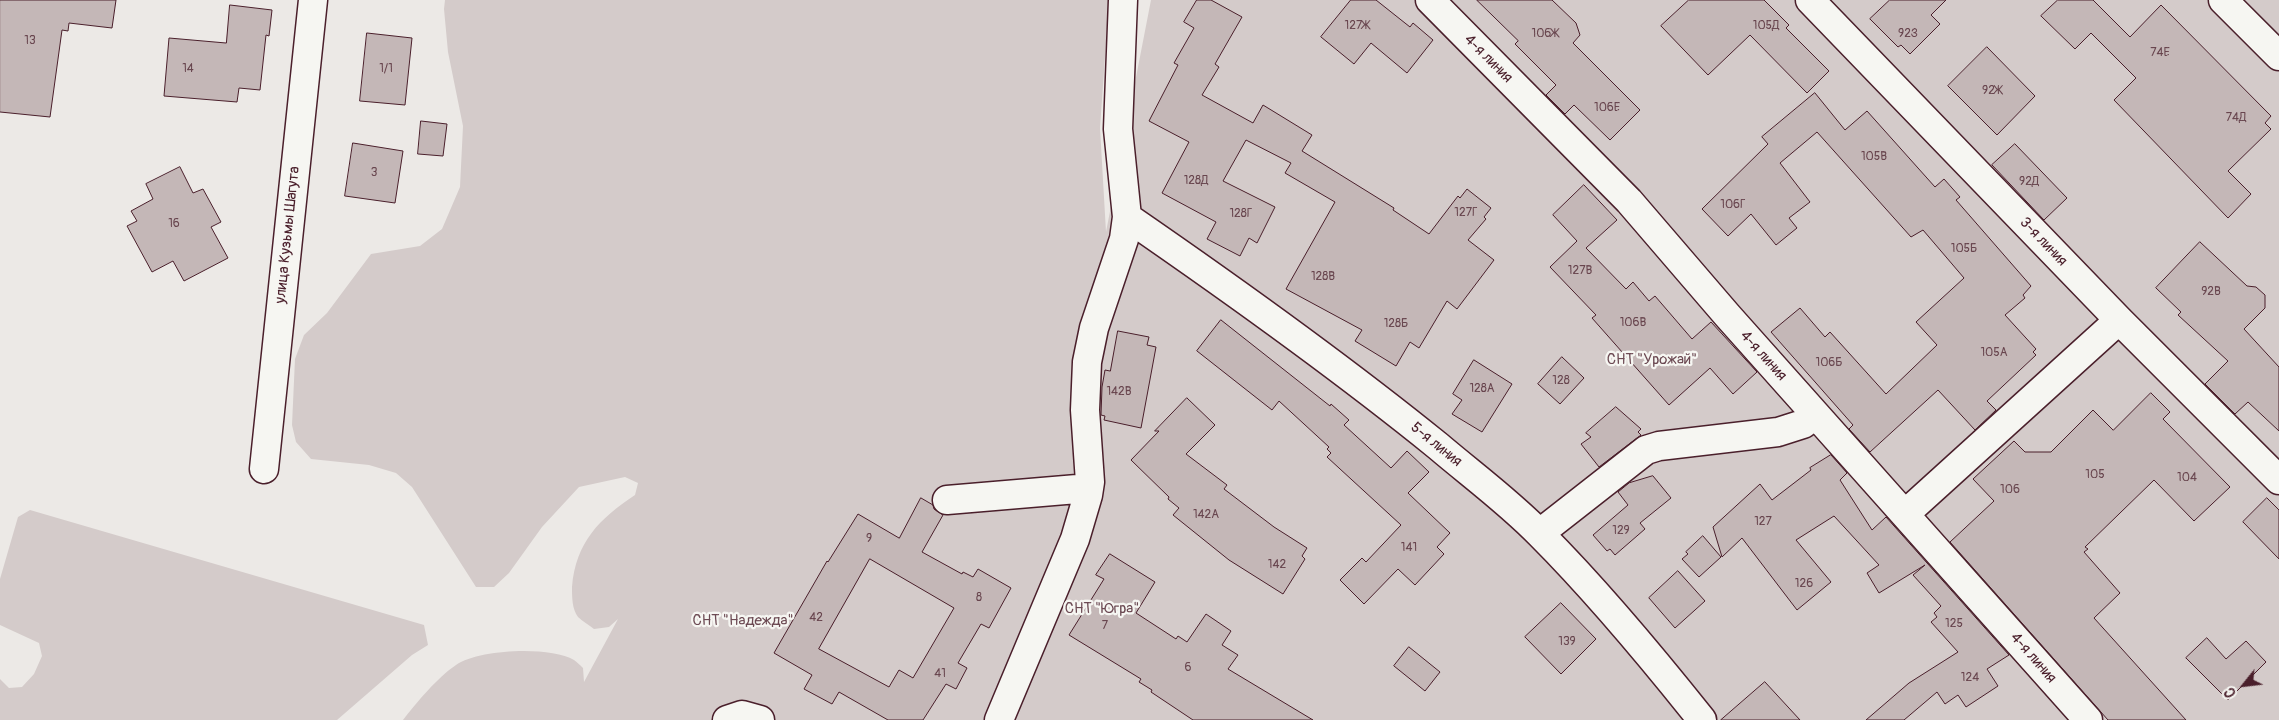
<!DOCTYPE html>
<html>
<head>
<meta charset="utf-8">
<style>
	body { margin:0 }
	#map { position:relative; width:2279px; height:720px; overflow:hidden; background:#ece9e6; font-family:Pangolin,sans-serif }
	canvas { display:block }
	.north { position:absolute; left:2219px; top:660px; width:50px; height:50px; -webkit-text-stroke:4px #f6f6f2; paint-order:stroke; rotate:241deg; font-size:14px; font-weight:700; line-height:20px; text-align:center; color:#4a1f2b }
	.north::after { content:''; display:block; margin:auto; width:18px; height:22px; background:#4a1f2b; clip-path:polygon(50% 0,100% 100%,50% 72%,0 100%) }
</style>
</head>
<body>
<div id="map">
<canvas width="2279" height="720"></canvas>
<div class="north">С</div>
</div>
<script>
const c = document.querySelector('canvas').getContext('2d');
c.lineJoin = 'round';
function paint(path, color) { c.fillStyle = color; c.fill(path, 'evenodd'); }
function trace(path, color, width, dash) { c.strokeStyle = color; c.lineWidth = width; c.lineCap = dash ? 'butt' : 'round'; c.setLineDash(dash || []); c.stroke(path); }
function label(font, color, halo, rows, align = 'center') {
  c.font = font + ' Pangolin,sans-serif'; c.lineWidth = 4.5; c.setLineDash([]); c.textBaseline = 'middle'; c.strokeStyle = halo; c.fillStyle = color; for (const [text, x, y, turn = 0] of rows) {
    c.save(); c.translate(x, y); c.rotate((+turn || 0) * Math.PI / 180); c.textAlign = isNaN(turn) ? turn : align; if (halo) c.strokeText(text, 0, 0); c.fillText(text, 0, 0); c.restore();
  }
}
const green = new Path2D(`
	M445,0H1109L1100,128L1106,232L1151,0H2279V720H403C416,703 438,677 456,665C479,649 550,646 574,660C577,662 580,665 583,668L584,682L618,619L609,627L594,629C589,625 582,621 578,617C572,609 572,597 572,587C576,542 599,519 635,495L638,483L625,477L579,487L542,527L509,573L494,587H476L412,487L396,473L369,465L311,459L296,442L292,425L295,359L304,335L327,313L371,254L420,246L442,229L460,187L463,126L448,52L444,9Z
	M30,510L424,625L428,645L412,655L337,720H0V679L9,688L22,687L34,674L42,656L39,643L0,625V579L18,517Z`);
const building = new Path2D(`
	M0,0H116L112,28L69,23L68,31L62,30L50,117L0,112Z
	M1197,0H1211L1242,17L1215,64L1219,67L1202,95L1253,123L1263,105L1312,135L1302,151L1394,208L1393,210L1429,234L1458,196L1460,198L1467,189L1491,208L1484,217L1486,219L1468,240L1494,260L1457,309L1447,301L1419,348L1410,342L1396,366L1355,341L1362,330L1286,289L1335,202L1285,173L1291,163L1246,140L1223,181L1275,207L1257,243L1249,238L1240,256L1207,239L1216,222L1162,193L1189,142L1149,121L1178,65L1174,63L1194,28L1184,22Z
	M1351,0H1376L1410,27L1413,23L1433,40L1407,73L1371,43L1354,64L1321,37Z
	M1477,0H1552L1576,23L1580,35L1573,43L1640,110L1610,140L1574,105L1565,114L1546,95L1556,85L1515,44L1518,41Z
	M1689,0H1764L1789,25L1786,28L1829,71L1807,93L1750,35L1708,75L1661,26Z
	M1890,0H1946L1931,15L1940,24L1910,54L1901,45L1898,47L1870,19Z
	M2058,0H2093L2130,37L2161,5L2271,116L2265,123L2271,129L2228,171L2251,194L2228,218L2114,100L2136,78L2091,33L2075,49L2041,16Z
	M230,5L272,10L269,36L266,35L260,90L239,88L237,102L164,96L169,38L226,43Z
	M367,33L412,38L405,105L360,101Z
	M1987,47L2035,96L1997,135L1948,86Z
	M1815,93L1845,130L1867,111L1935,187L1944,179L1960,197L1956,200L2031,286L2023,295L2025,298L2005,315L2036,349L2033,352L2036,355L1987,401L1996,410L1975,430L1938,390L1870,452L1849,429L1853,425L1771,332L1800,308L1825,337L1830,332L1886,394L1937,345L1916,322L1964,278L1923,230L1911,237L1817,132L1780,163L1810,202L1789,218L1797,228L1776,245L1751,214L1728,236L1702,209L1768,144L1762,137Z
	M421,121L447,124L443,156L418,154Z
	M353,143L403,151L395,203L345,196Z
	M2015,144L2067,198L2044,220L1992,165Z
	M180,167L193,193L203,189L221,222L211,227L228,258L184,281L173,261L152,272L127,226L137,221L131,211L153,199L146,184Z
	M1584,185L1617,220L1586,248L1626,289L1633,282L1649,301L1655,296L1692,339L1711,322L1757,372L1733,394L1710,368L1669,405L1592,318L1596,315L1550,267L1577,241L1553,215Z
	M2200,242L2247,286L2256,287L2265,295V308L2244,329L2279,367V431L2248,402L2235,414L2205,384L2228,361L2178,315L2181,312L2156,288Z
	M1221,320L1330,406L1331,404L1349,420L1344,425L1391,468L1407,451L1429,472L1408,493L1450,533L1437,547L1444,554L1415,585L1398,569L1364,604L1340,580L1362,558L1366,562L1401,525L1327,457L1331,453L1327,449L1329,447L1279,401L1272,410L1197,351Z
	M1118,331L1149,337L1147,345L1156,347L1141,428L1104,420L1105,416L1101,415L1102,387L1105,370L1110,371Z
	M1562,357L1584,378L1560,404L1538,384Z
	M1474,360L1512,384L1482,432L1452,414L1462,400L1453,394Z
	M2151,393L2170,412L2163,419L2230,487L2194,521L2154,480L2085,547L2088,549L2084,552L2120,593L2094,618L2186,720H2108L1950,542L1994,501L1973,479L2014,441L2025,452H2051L2093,410L2113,430Z
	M1187,398L1215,425L1186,454L1227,485L1224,489L1274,527L1307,548L1302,556L1305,559L1283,594L1229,560L1173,515L1179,508L1168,499L1169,497L1131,460L1159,431H1155Z
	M1616,407L1641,429L1638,432L1641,435L1599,467L1581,444L1591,437L1586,433Z
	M1831,455L1847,473L1840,480L1872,530L1886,517L2009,655L1987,669L1998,686L1966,707L1958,695L1945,704L1937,692L1904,720H1866L1909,683L1958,652L1931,622L1937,617L1934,613L1941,606L1913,575L1925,565L1879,593L1867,573L1879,565L1834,516L1796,540L1831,582L1797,610L1742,538L1722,557L1713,527L1760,484L1772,500L1811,470L1810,468Z
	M1653,476L1671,498L1640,523L1645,529L1615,555L1610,549L1607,551L1593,535L1628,505L1618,492L1629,483Z
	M921,498L933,505L934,509L943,515L922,552L962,574L963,572L973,577L978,569L1011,588L989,628L981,624L958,663L967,668L956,689L946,684L923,720H888L839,692L832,704L804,689L812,675L774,653L827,561L828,562L858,514L899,538ZM870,559L954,608L913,678L899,670L889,687L819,649Z
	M2267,498L2279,510V559L2243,522Z
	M1703,536L1721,557L1699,577L1682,559L1688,554L1686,552Z
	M1110,554L1155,582L1136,613L1176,639L1178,636L1187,642L1206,614L1231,631L1222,645L1238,655L1228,669L1313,720H1193L1151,692L1152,690L1139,682L1141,679L1069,635L1104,579L1096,575Z
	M1678,571L1705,601L1675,628L1649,598Z
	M1561,603L1596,639L1561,674L1525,637Z
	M2207,638L2226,659L2246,641L2266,662L2228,700L2186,658Z
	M1409,647L1440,672L1425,691L1394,666Z
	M1765,682L1800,720H1721Z`);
const minor = new Path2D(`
	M1430,0L1629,201L1727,315L2088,720
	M1810,0L2119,320L2279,480
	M2223,0L2279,56
	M1127,217C1233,290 1338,365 1438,446C1472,475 1509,502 1540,534C1598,592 1651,656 1702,720
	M264,469L313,0
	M947,500L1089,488
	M1905,514L2119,320
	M1540,533L1646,450L1659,446L1778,432L1803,424L1815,415
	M727,720L742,715L760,720
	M999,720L1075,539L1088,495L1090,482L1085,410L1087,362L1094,328L1124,239L1127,217L1118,129L1123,0`);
const numberNames = [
	["127Ж",1357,26],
	["105Д",1766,26],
	["106Ж",1545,34],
	["92З",1908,34],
	["13",30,41],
	["74Е",2160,53],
	["14",188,69],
	["1/1",386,69],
	["92Ж",1992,91],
	["106Е",1607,108],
	["74Д",2236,118],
	["105В",1874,157],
	["3",374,173],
	["128Д",1196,181],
	["92Д",2029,182],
	["106Г",1733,205],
	["127Г",1466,213],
	["128Г",1241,214],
	["16",174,224],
	["105Б",1964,249],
	["127В",1580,271],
	["128В",1323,277],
	["92В",2211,292],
	["106В",1633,323],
	["128Б",1396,324],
	["105А",1994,353],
	["106Б",1829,363],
	["128",1561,381],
	["128А",1482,389],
	["142В",1119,392],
	["105",2095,475],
	["104",2187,478],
	["106",2010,490],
	["142А",1206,515],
	["127",1763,522],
	["129",1621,531],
	["9",869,539],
	["141",1409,548],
	["142",1277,565],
	["126",1804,584],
	["8",979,598],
	["42",816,618],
	["125",1954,624],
	["7",1105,626],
	["139",1567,642],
	["6",1188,668],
	["41",940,674],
	["124",1970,678]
];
const streetNames = [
	["4-я линия",1488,59,45],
	["улица Кузьмы Шагута",288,235,-84],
	["3-я линия",2043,242,46],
	["4-я линия",1763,356,48],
	["5-я линия",1436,445,39],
	["4-я линия",2033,658,49]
];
const parkNames = [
	["СНТ \"Урожай\"",1652,360],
	["СНТ \"Югра\"",1102,609],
	["СНТ \"Надежда\"",743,621]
];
paint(green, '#d4cbca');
paint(building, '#c4b7b7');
trace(building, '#4a1f2b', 1);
trace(minor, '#4a1f2b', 31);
trace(minor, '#f6f6f2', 28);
label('12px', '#68454e', null, numberNames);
label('15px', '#4a1f2b', '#f6f6f2', streetNames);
label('15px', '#6c4a53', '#f6f6f2', parkNames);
</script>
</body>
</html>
